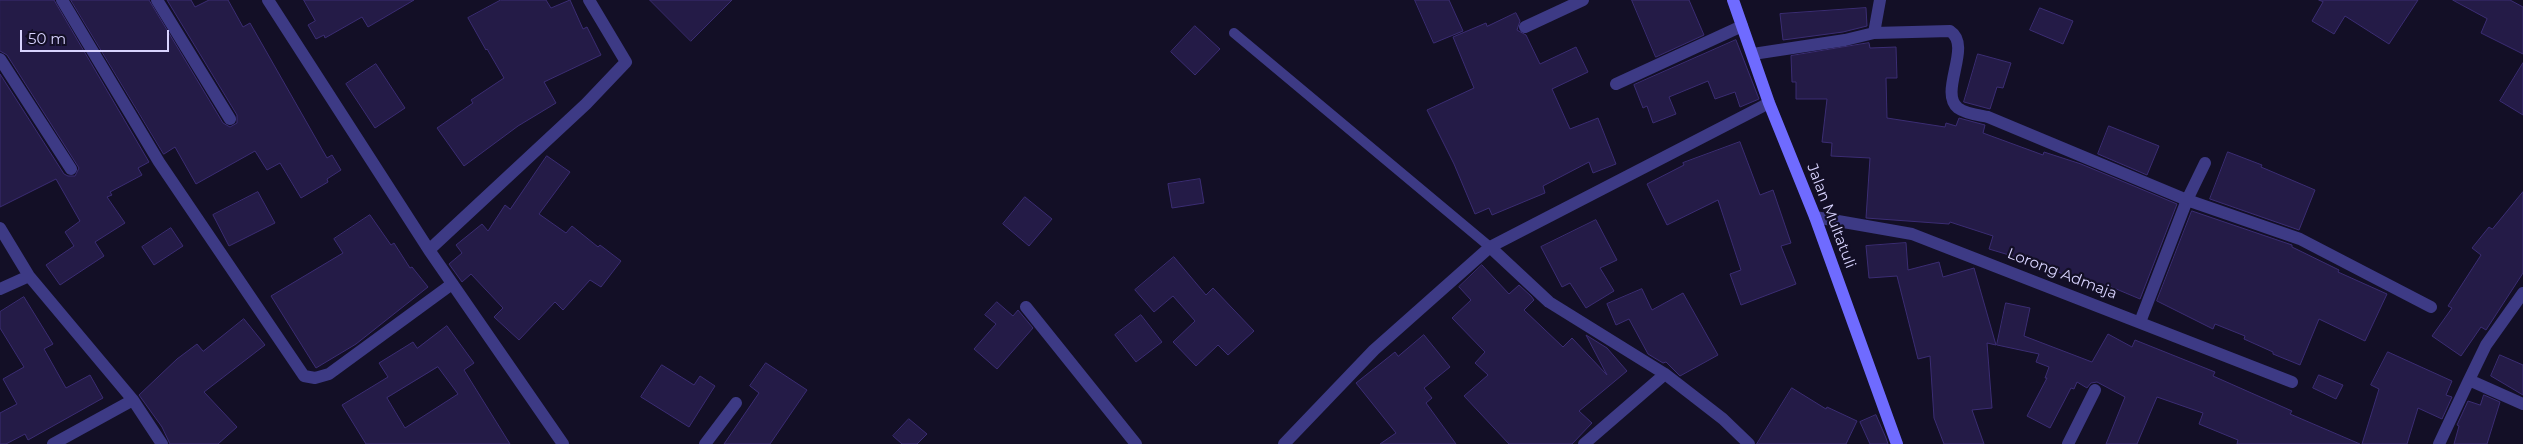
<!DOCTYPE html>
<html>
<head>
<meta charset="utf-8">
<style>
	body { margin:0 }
	#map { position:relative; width:2523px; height:444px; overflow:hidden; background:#130f26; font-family:Montserrat,sans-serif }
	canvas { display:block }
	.scale { position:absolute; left:20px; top:30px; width:149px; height:22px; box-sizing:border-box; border:2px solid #d9d4ff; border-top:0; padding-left:6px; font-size:15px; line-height:18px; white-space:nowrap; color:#d9d4ff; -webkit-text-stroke:4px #130f26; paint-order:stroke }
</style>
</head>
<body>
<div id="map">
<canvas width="2523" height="444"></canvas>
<div class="scale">50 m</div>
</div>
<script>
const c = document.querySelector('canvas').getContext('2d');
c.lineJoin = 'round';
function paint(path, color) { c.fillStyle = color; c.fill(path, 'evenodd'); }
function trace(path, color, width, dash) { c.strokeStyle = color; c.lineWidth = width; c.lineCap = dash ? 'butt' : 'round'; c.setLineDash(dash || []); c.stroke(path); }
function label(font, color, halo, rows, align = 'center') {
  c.font = font + ' Montserrat,sans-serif'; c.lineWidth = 4.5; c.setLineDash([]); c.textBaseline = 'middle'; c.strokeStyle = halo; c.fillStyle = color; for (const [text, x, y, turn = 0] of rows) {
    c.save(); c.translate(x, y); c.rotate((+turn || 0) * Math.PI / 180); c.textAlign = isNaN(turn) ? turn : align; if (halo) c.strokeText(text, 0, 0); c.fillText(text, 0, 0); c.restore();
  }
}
const building = new Path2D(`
	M0,0H54L149,162L138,168L142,175L110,192L112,195L107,197L125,223L95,242L104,256L60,285L46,265L74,246L65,232L80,221L56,179L0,207V74L64,174L68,176H75L79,168L7,55L0,51Z
	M71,0H149L223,123L230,127L237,123V115L167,0H191L195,7L209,0H228L243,27L250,23L327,158L332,155L341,170L327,179L328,182L301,198L280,163L267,170L255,151L196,184L175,147L164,154Z
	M304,0H414L368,27L362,17L325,38L324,35L316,39L308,25L315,21Z
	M501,0H546L551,8L570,0L583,29L587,27L601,55L544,82L556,103L518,126L464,166L437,128L473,103L471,100L504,78L487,49L486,50L468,18Z
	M650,0H732L691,41Z
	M1415,0H1449L1463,31L1434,43Z
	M1632,0H1689L1704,35L1656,57Z
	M2319,0H2418L2389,44L2345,16L2334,34L2312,21L2323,2Z
	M2453,0H2510L2523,7V54L2481,33L2487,19Z
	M1866,8L1867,26L1843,32L1783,40L1780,14Z
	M2040,8L2073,21L2063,44L2030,30Z
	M1516,13L1520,21L1517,30L1526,35L1540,64L1576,47L1588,72L1552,89L1570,129L1598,118L1616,164L1593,173L1589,162L1543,186L1545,193L1492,215L1489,208L1475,214L1454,164L1427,110L1474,88L1453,37L1486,23L1487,26Z
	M1195,26L1220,49L1195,75L1171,52Z
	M1736,40L1759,99L1740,107L1735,92L1715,99L1708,81L1669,97L1676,114L1653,123L1647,106L1643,108L1634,85Z
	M1869,43L1870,48L1896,47L1897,78H1886L1887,118L1945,127L1946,123L1956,126L1959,118L1985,125L1983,133L2043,155L2044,152L2081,164L2177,204L2140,299L2109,286L2108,291L2077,281L2046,266L1989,249L1993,236L1950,222L1949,224L1866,218L1870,158L1831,156L1832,143L1822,142L1827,99H1796V82H1792L1791,56Z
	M1978,54L2011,63L2003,88L1997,87L1990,109L1964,102Z
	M2523,63V115L2500,101Z
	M376,64L405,108L375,128L346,84Z
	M2109,126L2159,146L2147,175L2098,154Z
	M1740,142L1760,195L1773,190L1791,243L1781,246L1796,284L1741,305L1730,274L1741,270L1718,200L1667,225L1647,184L1684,165L1683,163Z
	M2228,152L2262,165L2261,167L2315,190L2299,230L2210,199Z
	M547,156L570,172L539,214L566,233L572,226L598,247L600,245L621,261L601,287L590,280L563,310L555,302L519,340L494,317L503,308L471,274L462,282L449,264L462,253L456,245L482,224L488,231L505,205L510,209Z
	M1200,179L1204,203L1172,208L1168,184Z
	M258,192L275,223L229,246L213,215Z
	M2523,192V273L2486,330L2481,327L2461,356L2432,336L2452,308L2448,306L2481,255L2472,248L2489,227L2492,229Z
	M1025,197L1052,219L1029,246L1003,224Z
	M2192,211L2292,245V247L2339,270L2338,272L2387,294L2365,341L2319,319L2300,365L2273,354V352L2244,339L2245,336L2215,324L2213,329L2157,301Z
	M370,215L391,245L394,243L410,268L412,267L428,287L356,344L316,368L271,296L343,253L334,239Z
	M1596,220L1617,260L1600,268L1614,291L1586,308L1570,283L1562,287L1541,247Z
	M171,228L183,246L154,265L142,247Z
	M1906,243L1908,270L1939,262L1943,277L1974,268L1996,345L1987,343L1992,408L1972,410L1984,444H1944L1934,418L1930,356L1918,359L1897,276L1869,278L1866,246Z
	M1174,257L1206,295L1213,288L1254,331L1228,355L1218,345L1196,366L1173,342L1195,321L1173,296L1154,312L1135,290Z
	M1482,265L1509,294L1519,285L1531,296L1534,300L1524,310L1563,347L1572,338L1607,375L1586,335L1607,348L1627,371L1579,411L1592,423L1572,444H1509L1464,396L1488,375L1475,363L1485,352L1452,318L1471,300L1459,287Z
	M1642,289L1652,310L1683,293L1718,355L1680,376L1666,362L1663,363L1648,354L1629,319L1616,325L1607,304Z
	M24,297L53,344L44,349L66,388L90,375L103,398L28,440L25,434L6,444H0V413L17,404L3,379L24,367L0,328V312Z
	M997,302L1013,316L1018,310L1033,328L997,369L974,349L996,324L985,315Z
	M2006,303L2030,308L2024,336L2092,362L2108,334L2132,347L2135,340L2215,372L2213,376L2292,411L2290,414L2360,444H2237L2238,440L2199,424L2203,413L2157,397L2137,444H2106L2125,397L2097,382L2091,383L2087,388L2077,382L2074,389L2071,388L2050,428L2027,416L2047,378H2045L2049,367L2036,362L2039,354L1997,345Z
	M1141,315L1162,342L1136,362L1115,335Z
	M244,319L265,345L204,392L237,427L218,444H170L162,427L139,395L177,359L197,344L203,351Z
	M447,326L474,363L464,370L510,444H366L342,405L388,377L379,363L413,342L417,348ZM438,367L458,394L405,428L387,398Z
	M1424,335L1450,367L1424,388L1432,398L1426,403L1456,444H1380L1396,433L1356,383L1395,352L1398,356Z
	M2388,352L2452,381L2446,395L2452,397L2442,419L2418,408L2407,444H2362L2379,389L2371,385Z
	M2500,355L2523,365V395L2491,376Z
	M766,363L807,390L770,444H724L759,393L750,386Z
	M662,365L694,385L700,376L715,386L689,427L641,397Z
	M2319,375L2343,385L2336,399L2313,388Z
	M1792,388L1826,409L1827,407L1857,421L1846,444H1757Z
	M2484,395L2500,402L2487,444H2454L2459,426L2457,425L2468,401L2480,405Z
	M1876,415L1886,438L1888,444H1870L1860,422Z
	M909,419L927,434L917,444H902L893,436Z`);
const lane = new Path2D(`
	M1234,33L1490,247`);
const street = new Path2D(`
	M62,0L159,162L304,376L315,378L329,374L452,284
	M157,0L230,119
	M268,0L429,250L563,444
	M1525,27L1583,0
	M1874,33L1880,0
	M1753,54L1845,40L1874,33L1950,31C1973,46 1938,92 1958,108C1966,114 1978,115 1988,117L2187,200L2300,239L2431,307
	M0,59L71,169
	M1616,84L1742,26
	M1815,217L1912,234L2292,382
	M0,228L29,276L133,400L162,444
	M1490,247L1549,302L1665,374L1723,419L1749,444
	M429,250L586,104L626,62L589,0
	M0,289L29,276
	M2523,293L2486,345L2469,380L2523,404
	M1026,307L1136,444
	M2140,322L2187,200L2205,163
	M53,444L133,400
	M705,444L736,403
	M1284,444L1374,350L1490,247L1769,103
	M1584,444L1665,374
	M2068,444L2095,390
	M2439,444L2469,380`);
const secondary = new Path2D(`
	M1733,0L1769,103L1815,217L1897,444`);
const streetNames = [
	["Jalan Multatuli",1831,216,69],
	["Lorong Admaja",2062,274,21]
];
paint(building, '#241b47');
trace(building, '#3b2d73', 1);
trace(lane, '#3d3a85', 10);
trace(street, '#3d3a85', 12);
trace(secondary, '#6f6bff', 12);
label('15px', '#d9d4ff', '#130f26', streetNames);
</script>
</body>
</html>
